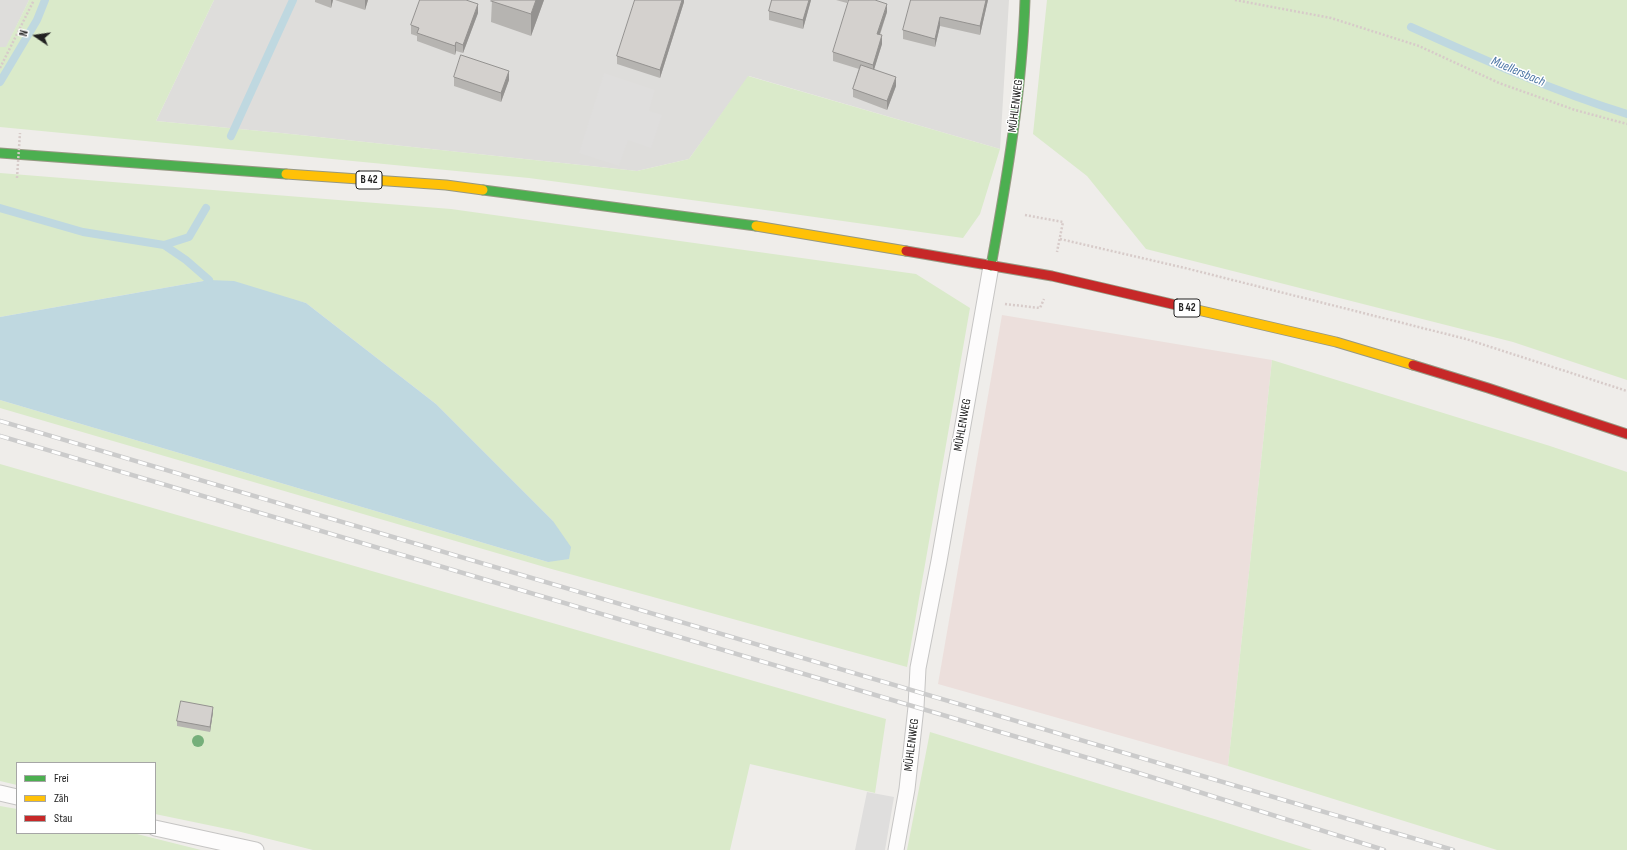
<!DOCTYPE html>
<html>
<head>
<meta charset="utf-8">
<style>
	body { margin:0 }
	#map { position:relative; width:1627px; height:850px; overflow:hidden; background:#efedea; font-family:"Sofia Sans Condensed",sans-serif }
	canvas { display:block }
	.legend { position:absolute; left:16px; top:762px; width:140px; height:72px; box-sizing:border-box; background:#fff; border:1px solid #a6a6a6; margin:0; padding:5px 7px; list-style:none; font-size:12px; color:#212121 }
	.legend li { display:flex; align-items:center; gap:8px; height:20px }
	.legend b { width:20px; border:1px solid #a6a6a6 }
	.north { position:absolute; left:16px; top:16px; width:40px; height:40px; -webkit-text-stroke:3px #fff; paint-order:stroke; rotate:283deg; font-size:11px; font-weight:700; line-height:16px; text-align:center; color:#212121 }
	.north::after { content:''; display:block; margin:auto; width:14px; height:18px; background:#212121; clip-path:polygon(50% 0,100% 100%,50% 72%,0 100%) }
</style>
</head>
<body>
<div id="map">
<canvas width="1627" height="850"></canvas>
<ul class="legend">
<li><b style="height:5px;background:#4caf50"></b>Frei</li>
<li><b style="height:5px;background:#ffc107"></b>Zäh</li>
<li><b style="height:5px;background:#c62828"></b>Stau</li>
</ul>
<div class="north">N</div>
</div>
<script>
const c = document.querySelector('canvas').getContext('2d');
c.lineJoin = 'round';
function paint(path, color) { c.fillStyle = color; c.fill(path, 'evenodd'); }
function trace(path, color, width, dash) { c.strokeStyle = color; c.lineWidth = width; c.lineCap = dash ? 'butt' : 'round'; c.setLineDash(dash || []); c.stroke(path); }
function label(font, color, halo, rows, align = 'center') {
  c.font = font + ' "Sofia Sans Condensed",sans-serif'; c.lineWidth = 3; c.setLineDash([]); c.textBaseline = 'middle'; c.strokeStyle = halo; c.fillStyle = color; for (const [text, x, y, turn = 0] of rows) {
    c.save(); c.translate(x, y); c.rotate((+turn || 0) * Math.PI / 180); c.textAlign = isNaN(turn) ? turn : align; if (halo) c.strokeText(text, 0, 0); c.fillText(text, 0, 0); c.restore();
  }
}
const residential = new Path2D(`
	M0,0H29L6,48L0,47Z
	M214,0H1009L1000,149L749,76L689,159L637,171L281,133L156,121Z`);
const commercial = new Path2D(`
	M1002,315L1272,360L1228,766L938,684Z`);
const grass = new Path2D(`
	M29,0H214L156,121L281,133L637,171L689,159L748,76L1000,149L980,214L963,238L758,209L529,178L0,127V47H6Z
	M1047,0H1627V380L1513,342L1146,249L1087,176L1033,134Z
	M0,173L451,209L916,274L970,308L907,667L548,568L0,408V400L548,562L553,521L436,404L306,303L209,280L0,317Z
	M1272,360L1550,446L1627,472V850H1497L1228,766Z
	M0,464L886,719L875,793L750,764L730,850H313L237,831L155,814V763H17V785L0,781Z
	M930,732L1224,822L1312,850H907Z
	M0,806L17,809V833H133L201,850H0Z`);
const parking = new Path2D(`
	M604,73L655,90L649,111L662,115L651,148L628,140L619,166L579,153Z
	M867,792L894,797L885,850H855Z`);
const water = new Path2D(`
	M209,280L234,281L306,303L436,404L553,521L571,547L569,559L548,562L0,400V317Z`);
const stream = new Path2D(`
	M1411,27C1482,59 1553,91 1627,114
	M0,82L37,20L45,0
	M231,136L293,0
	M0,208L83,232L164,245L186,260L209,280
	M164,245L189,237L206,208`);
const path = new Path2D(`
	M1235,0L1331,18L1419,46L1499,83L1575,110L1627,124
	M0,68L34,0
	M1025,215L1063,222L1057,252
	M1060,239L1185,268L1466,339L1627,391
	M1005,304L1040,308L1044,299`);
const lane = new Path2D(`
	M0,793L17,797
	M155,828L256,850
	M896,850L907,789L916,707L918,668L939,561L991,266`);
const fast = new Path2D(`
	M0,153L286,174
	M483,190L756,226
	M991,266C1007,178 1022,90 1025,0`);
const slow = new Path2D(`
	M286,174L446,185L483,190
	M756,226L906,251
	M1189,308L1336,342L1413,365`);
const jam = new Path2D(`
	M906,251L1052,276L1189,308
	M1413,365L1488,388L1627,434`);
const rail = new Path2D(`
	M0,421L1453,850
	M0,436L1132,771L1384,850`);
const pathBridge = new Path2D(`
	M17,178L20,133`);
const trees = [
	[198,741]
];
const wall = new Path2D(`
	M315,0H333L331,8L315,2Z
	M335,0H368L365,10Z
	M492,0H544L531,36L491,22Z
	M684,0V2L660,78L617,64V56Z
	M772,0H811L803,29L769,20V11Z
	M836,0H848L847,3Z
	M988,0L980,35L940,26L935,47L903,39V30Z
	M887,12L880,35L882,44L874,69L896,86L887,110L853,97V89L859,69L833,61V52Z
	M478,13L463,53L456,51L455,55L417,41V36L411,34V25Z
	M454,77L509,80L501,102L454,86Z
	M213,712L210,732L177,726V721Z`);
const shadedWall = new Path2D(`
	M331,0H333L331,8Z
	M365,0H368L365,10Z
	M536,0H544L531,36V14Z
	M682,0H684V2L660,78V70Z
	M809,0H811L803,29V20Z
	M986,0H988L980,35V26Z
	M478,4V13L463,53V45Z
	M887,4V12L877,42V34Z
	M940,17V26L935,47V39Z
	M882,35V44L873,73V65Z
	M456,42V51L455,55V46Z
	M509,71V80L501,102V93Z
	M896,77V86L887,110V101Z
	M213,707V712L210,732V727Z`);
const building = new Path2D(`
	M420,0H466L478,4L463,45L456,42L455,46L417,33L419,28L411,25Z
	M492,0H536L531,14L491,1Z
	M635,0H682L660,70L617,56Z
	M772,0H809L803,20L769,11Z
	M849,0H875L887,4L877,34L882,35L873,65L833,52Z
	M911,0H986L980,26L940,17L935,39L903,30Z
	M461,55L509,71L501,93L454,77Z
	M861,65L896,77L887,101L853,89Z
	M181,701L213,707L210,727L177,721Z`);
const shields = [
	[369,180,26],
	[1187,308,26]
];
const shieldNames = [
	["B 42",369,180],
	["B 42",1187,308]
];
const streetNames = [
	["MÜHLENWEG",1016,106,-83],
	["MÜHLENWEG",963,425,-80],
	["MÜHLENWEG",912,745,-83]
];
const waterNames = [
	["Muellersbach",1518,72,23]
];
paint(residential, '#dedddb');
paint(commercial, '#ecdfdc');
paint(grass, '#daeaca');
paint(parking, '#dfdedd');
paint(water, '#bfd8e0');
trace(stream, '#bfd8e0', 8);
trace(lane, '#c6c5c4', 17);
trace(fast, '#969882', 11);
trace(slow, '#969882', 11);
trace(jam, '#969882', 11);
trace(path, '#d7cbc9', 2.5, [2, 2]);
trace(lane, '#fdfcfc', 15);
trace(fast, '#4caf50', 9);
trace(slow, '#ffc107', 9);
trace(jam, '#c62828', 9);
trace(rail, '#cbcbcb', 4.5);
trace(rail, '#fff', 3, [9]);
trace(pathBridge, '#d7cbc9', 2.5, [2, 2]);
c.fillStyle = '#75af7a';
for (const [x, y] of trees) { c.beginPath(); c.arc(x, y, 6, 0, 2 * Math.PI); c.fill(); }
paint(wall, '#b6b4b1');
paint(shadedWall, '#949290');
paint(building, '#d4d1ce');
trace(building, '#949290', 1);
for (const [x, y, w] of shields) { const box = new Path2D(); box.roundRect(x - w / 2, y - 9, w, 18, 3); c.fillStyle = '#fff'; c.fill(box); trace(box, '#212121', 1); }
label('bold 11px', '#212121', null, shieldNames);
label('12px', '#212121', '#fff', streetNames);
label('italic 13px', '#4d76a5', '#fff', waterNames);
</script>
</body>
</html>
